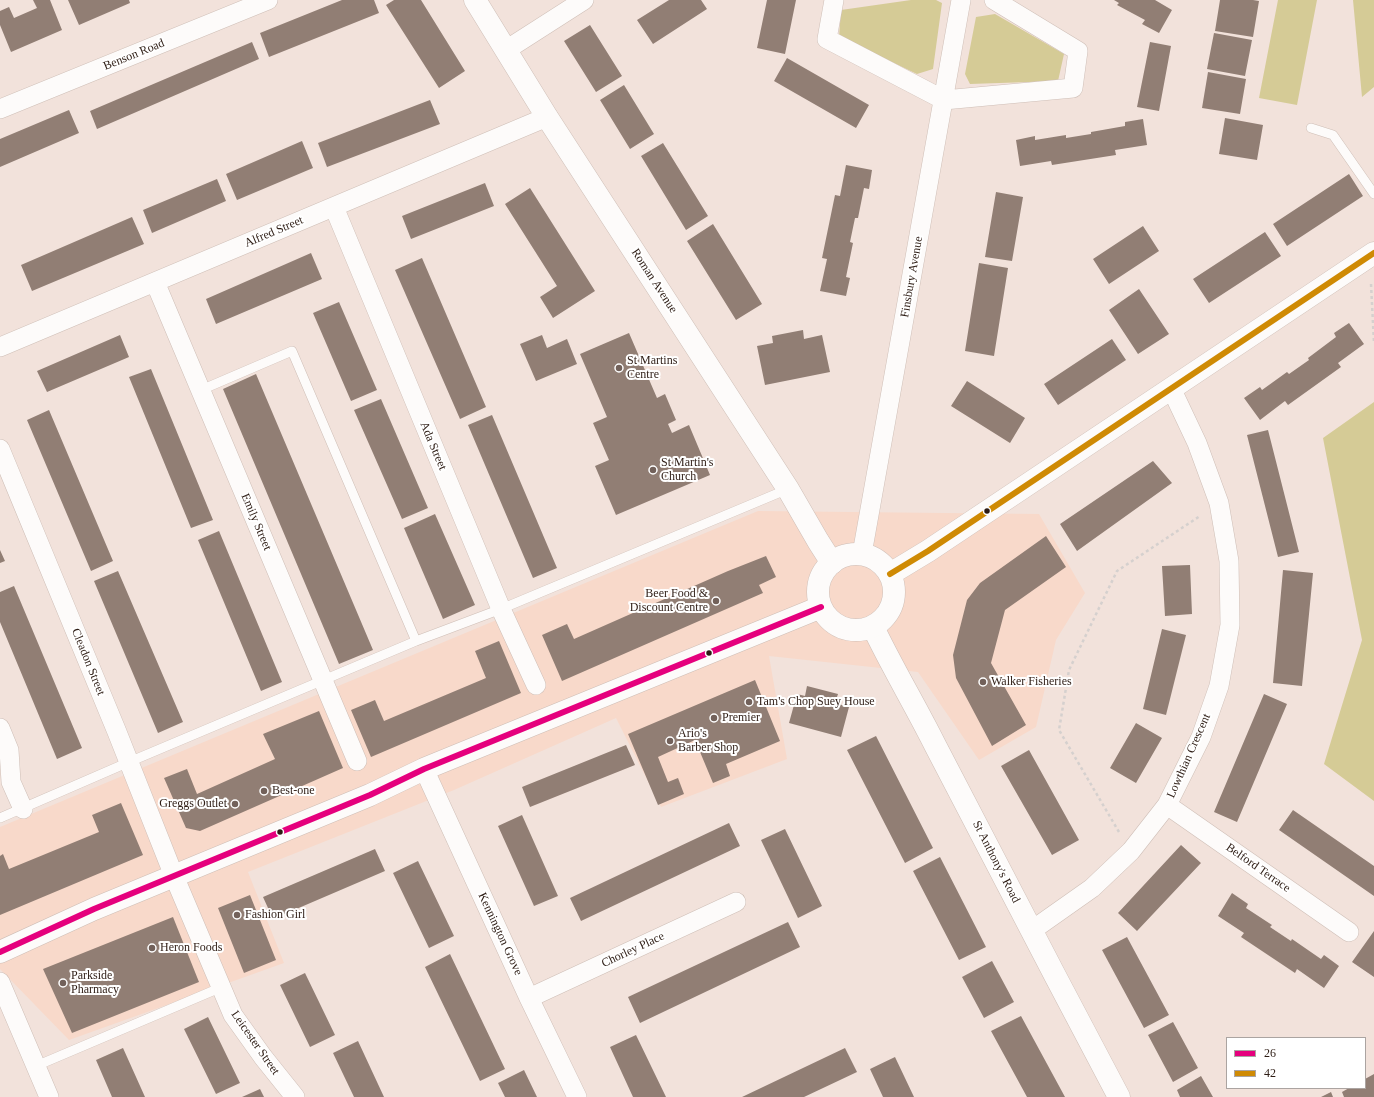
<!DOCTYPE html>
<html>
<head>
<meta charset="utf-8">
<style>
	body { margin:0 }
	#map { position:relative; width:1374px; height:1097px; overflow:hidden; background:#f2e2db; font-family:Georgia,serif }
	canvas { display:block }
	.legend { position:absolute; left:1226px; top:1037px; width:140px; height:52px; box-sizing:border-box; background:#fff; border:1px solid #aba4a1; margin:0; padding:5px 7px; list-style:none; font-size:12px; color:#2d1c14 }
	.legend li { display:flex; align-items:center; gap:8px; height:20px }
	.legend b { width:20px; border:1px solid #aba4a1 }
</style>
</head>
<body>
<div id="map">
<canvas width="1374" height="1097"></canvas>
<ul class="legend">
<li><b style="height:5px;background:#e5007d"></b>26</li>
<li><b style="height:5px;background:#cf8a04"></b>42</li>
</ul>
</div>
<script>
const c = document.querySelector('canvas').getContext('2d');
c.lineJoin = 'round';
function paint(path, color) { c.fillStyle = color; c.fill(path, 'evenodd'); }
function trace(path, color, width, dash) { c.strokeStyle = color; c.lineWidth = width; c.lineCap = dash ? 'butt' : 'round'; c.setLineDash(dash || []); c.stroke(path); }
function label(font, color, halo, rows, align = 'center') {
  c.font = font + ' Georgia,serif'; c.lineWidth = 4; c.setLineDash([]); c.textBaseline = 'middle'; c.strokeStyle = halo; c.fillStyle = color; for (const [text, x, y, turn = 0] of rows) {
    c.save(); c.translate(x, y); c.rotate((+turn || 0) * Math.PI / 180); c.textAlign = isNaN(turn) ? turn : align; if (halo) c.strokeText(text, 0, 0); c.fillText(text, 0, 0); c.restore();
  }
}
const built = new Path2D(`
	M758,511L1039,514L1085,593L1056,640L1036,727L979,760L918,672L769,656L787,759L661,807L616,718L454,790L248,872L284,963L69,1040L0,969V827Z`);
const green = new Path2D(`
	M911,0H936L942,3L933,69L917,74L839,37L841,10Z
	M1278,0H1317L1297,105L1259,98Z
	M1353,0H1374V87L1362,97Z
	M995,14L1064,54L1058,81L970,84L965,74L976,17Z
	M1374,402V801L1324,764L1362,640L1323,438Z`);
const building = new Path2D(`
	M33,0H50L62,30L11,52L0,25V11L9,7L14,18L37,8Z
	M68,0H129L130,3L79,25Z
	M342,0H374L379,13L269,57L260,33Z
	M394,0H421L465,71L439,88L386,5Z
	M669,0H701L707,9L653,44L637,20Z
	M767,0H796L785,54L757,48Z
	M1114,0H1155L1172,10L1159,33L1142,24L1145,20L1117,5L1119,3Z
	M1220,0H1253L1259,1L1253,37L1215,31Z
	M590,25L622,76L596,92L564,41Z
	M1214,33L1252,40L1245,76L1207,69Z
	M252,42L259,59L97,129L90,111Z
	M1150,42L1171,46L1159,111L1137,107Z
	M787,58L869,105L856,128L774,81Z
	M1208,72L1246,79L1240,114L1202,108Z
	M624,85L654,134L630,149L600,100Z
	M430,100L440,124L327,167L318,143Z
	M69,110L79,133L0,167V139Z
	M1225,118L1263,125L1257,160L1219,154Z
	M1143,119L1147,145L1115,150L1116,155L1052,165L1051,161L1020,166L1016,140L1035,136V140L1066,135V138L1091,134V132L1125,126V122Z
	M302,141L313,168L237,200L226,174Z
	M663,143L708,216L686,230L641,156Z
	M846,165L872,170L869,189L864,188L858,218H855L850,242L853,243L846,277L850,278L846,296L820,291L827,259L822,258L835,195L840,196Z
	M1349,174L1363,196L1287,246L1273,224Z
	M217,179L226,201L152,233L143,210Z
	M485,183L494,206L411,239L402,216Z
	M530,188L595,291L553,318L540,297L557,286L505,204Z
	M996,192L1023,197L1012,261L985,257Z
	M132,217L144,244L32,291L21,265Z
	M713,224L762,304L736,320L687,241Z
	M1143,226L1159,251L1109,284L1093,259Z
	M1265,232L1281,256L1209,303L1193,279Z
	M311,253L322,279L216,324L206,299Z
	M422,258L486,407L460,419L395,270Z
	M979,263L1008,268L994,356L965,351Z
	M1139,289L1169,334L1138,354L1109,310Z
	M339,302L377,390L351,401L313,313Z
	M1349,323L1364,344L1338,363L1341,367L1288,405L1285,401L1260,420L1244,398L1260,387L1262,390L1287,372L1289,374L1309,360L1308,358L1336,337L1334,333Z
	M803,330L804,339L822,335L830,372L765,385L757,346L773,343L772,336Z
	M629,333L657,398L665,394L676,420L668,424L672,433L689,425L710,475L616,515L595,466L609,460L593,423L607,417L580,354Z
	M120,335L129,357L47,392L37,371Z
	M542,335L547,348L567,339L577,364L536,381L520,344Z
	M1112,339L1126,360L1058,405L1044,384Z
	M151,369L213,520L191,528L129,377Z
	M256,374L373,650L339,664L223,389Z
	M967,381L1025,418L1010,443L951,406Z
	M381,399L428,508L402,519L354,410Z
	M49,410L113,561L91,571L27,420Z
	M492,415L557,568L533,578L468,425Z
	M1268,430L1299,552L1278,557L1247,435Z
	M1153,461L1172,483L1077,551L1060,524Z
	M435,514L475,605L443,619L404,528Z
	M219,531L282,682L261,691L198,540Z
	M1046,536L1066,567L1005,610L991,663L1026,725L992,746L956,678L953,655L967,600L980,583Z
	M0,550L5,561L0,563Z
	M766,556L776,577L759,585L763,593L562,681L542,635L567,624L574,639L728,571Z
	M1190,565L1192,614L1165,616L1162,566Z
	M1283,570L1313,573L1302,686L1273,683Z
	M118,571L183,722L158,733L94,581Z
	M14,586L82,748L57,759L0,622V592Z
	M1162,629L1186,635L1166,715L1143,709Z
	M499,641L521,693L371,757L351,710L375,700L384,721L486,678L475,651Z
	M755,680L780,741L726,764L730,776L713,783L695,740L658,757L668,782L678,778L684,794L658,805L628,734Z
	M807,686L838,694L835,703L849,707L841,737L789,723L797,694L805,696Z
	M1264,694L1287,704L1237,822L1214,812Z
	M319,711L343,768L200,831L186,828L164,778L187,769L197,794L275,759L263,734Z
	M1136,723L1162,738L1136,783L1110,768Z
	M876,736L933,848L905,863L847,750Z
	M626,745L635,765L530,807L522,787Z
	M1029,750L1079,840L1052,855L1001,766Z
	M121,803L143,855L0,915V856L3,854L9,869L99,832L92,815Z
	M1293,810L1374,866V896L1279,830Z
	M522,815L558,896L534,906L498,826Z
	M729,823L740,846L581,921L570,898Z
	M785,829L822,906L798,918L761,840Z
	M1181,845L1201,863L1137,931L1118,913Z
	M375,849L385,871L273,919L263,897Z
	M940,857L986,947L959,960L913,871Z
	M418,861L454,936L429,948L393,873Z
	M1232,893L1248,904L1246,908L1272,925L1270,927L1291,941L1292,939L1321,959L1324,955L1339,966L1324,988L1297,969L1295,973L1241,937L1244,933L1218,916Z
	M250,895L276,960L244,973L218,908Z
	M173,917L199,982L72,1033L43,969Z
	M788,922L800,947L640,1023L628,997Z
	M1374,931V977L1352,962Z
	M1127,937L1169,1015L1144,1028L1102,950Z
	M450,954L505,1069L480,1081L425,967Z
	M992,961L1014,1002L984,1018L962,977Z
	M305,973L335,1035L310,1047L280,985Z
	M1021,1016L1065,1097H1027L991,1031Z
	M208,1017L240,1083L216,1094L184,1029Z
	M1173,1022L1198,1068L1173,1082L1148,1035Z
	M636,1035L666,1097H633L610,1047Z
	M358,1041L384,1097H354L333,1053Z
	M123,1048L145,1097H112L96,1060Z
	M845,1048L857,1072L804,1097H742Z
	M895,1057L914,1097H883L870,1069Z
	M524,1070L537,1097H505L498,1083Z
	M1374,1074V1097H1344L1342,1092L1349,1088H1365V1079Z
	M1201,1076L1213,1097H1180L1177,1090Z
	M260,1089L264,1097H242Z
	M1331,1092L1333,1097H1321Z`);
const path = new Path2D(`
	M1371,284L1374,343
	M1119,832L1059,730L1069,670L1117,571L1200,516`);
const service = new Path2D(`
	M1311,128L1333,135L1374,194
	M201,390L292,351L416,641
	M0,818L129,762L416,641L501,609L788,489
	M36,1066L222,987`);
const minor = new Path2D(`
	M834,0L827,39L944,100L1073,88L1078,51L994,0
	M506,50L584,0
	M0,109L268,0
	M334,207L501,609L536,685
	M155,282L357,761
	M0,347L547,117
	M0,449L117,732L174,876L233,1015L263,1057L295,1097
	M862,554L961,0
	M0,728L9,750L11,782L23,809
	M424,769L529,998L577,1097
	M1167,805L1349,932
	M1031,931L1092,888L1131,851L1167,805L1201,737L1219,686L1230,625L1229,561L1219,503L1197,443L1171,388
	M0,982L49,1097
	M529,998L736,902`);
const tertiary = new Path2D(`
	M475,0L547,117L788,489L818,541L832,563
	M873,627C892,667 915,705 935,745C996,863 1057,980 1119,1097`);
const secondary = new Path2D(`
	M818 592a38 38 0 1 1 76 0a38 38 0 1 1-76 0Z
	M890,574L928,551L1374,253
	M0,952L94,909L370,795L424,769L821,607`);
const bus1 = new Path2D(`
	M0,952L94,909L370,795L424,769L821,607`);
const bus2 = new Path2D(`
	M890,574L928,551L1374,253`);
const markers = [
	[619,368,4,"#72615a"],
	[653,470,4,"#72615a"],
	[987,511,3.5,"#2d1c14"],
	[716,601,4,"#72615a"],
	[709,653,3.5,"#2d1c14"],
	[983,682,4,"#72615a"],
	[749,702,4,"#72615a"],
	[714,718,4,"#72615a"],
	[670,741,4,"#72615a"],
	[264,791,4,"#72615a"],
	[235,804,4,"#72615a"],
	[280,832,3.5,"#2d1c14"],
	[237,915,4,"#72615a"],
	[152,948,4,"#72615a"],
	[63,983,4,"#72615a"]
];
const streetNames = [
	["Benson Road",134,55,-22],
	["Alfred Street",274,232,-23],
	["Finsbury Avenue",912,277,-80],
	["Roman Avenue",654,281,57],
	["Ada Street",433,446,67],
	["Emily Street",256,522,67],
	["Cleadon Street",88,662,68],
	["Lowthian Crescent",1189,756,-66],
	["St Anthony's Road",996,862,63],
	["Belford Terrace",1258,868,35],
	["Kennington Grove",500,934,65],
	["Chorley Place",633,950,-25],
	["Leicester Street",255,1043,55]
];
const poiNames = [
	["St Martins",627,361],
	["Centre",627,375],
	["St Martin's",661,463],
	["Church",661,477],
	["Beer Food &",708,594,"right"],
	["Discount Centre",708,608,"right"],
	["Walker Fisheries",991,682],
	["Tam's Chop Suey House",757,702],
	["Premier",722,718],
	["Ario's",678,734],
	["Barber Shop",678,748],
	["Best-one",272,791],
	["Greggs Outlet",227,804,"right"],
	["Fashion Girl",245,915],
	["Heron Foods",160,948],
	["Parkside",71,976],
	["Pharmacy",71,990]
];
paint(built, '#f8d9ca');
paint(green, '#d5cb96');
paint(building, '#917e74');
trace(service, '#cebeb6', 10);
trace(minor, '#cebeb6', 20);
trace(tertiary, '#cebeb6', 23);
trace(secondary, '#cebeb6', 23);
trace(path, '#d5d0ce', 2.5, [3, 3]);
trace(service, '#fdfbfa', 9);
trace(minor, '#fdfbfa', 19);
trace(tertiary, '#fdfbfa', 22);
trace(secondary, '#fdfbfa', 22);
trace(bus1, '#e5007d', 6);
trace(bus2, '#cf8a04', 6);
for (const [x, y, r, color] of markers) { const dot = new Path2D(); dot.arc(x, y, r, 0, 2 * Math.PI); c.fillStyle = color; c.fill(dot); trace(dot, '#fff', 1.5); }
label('12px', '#2d1c14', '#fff', streetNames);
label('12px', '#2d1c14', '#fff', poiNames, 'left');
</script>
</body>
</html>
